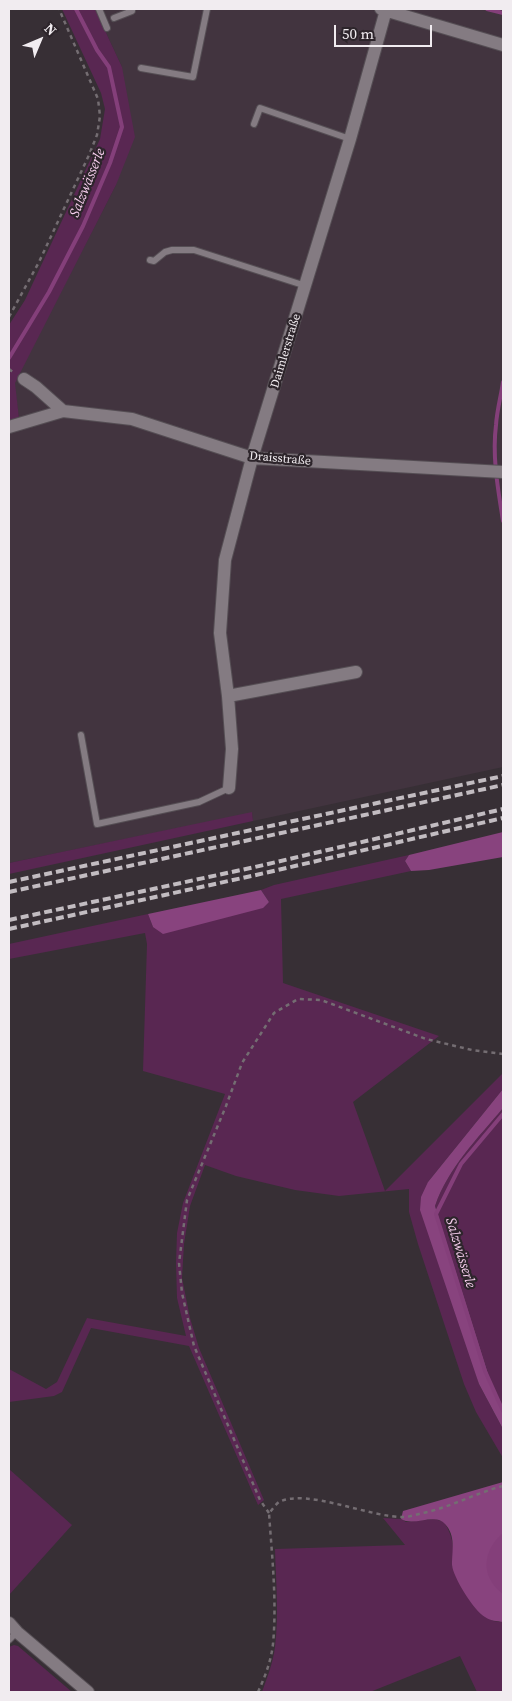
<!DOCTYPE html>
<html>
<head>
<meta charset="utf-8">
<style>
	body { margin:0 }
	#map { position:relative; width:512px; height:1701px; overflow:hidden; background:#372f35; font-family:"Source Serif 4",serif }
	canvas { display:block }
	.frame { position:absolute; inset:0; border:10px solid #f1ecf0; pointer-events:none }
	.north { position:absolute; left:15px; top:15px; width:50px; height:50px; -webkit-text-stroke:4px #2d252b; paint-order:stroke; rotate:45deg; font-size:14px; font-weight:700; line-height:20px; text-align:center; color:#f1ecf0 }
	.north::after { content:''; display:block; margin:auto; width:18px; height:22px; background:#f1ecf0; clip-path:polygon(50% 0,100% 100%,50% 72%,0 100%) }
	.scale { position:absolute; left:334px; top:25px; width:98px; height:22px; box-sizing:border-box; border:2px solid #f1ecf0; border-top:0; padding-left:6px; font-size:15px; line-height:18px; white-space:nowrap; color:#f1ecf0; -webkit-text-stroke:4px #2d252b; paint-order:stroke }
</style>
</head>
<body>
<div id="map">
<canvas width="512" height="1701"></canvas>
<div class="frame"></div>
<div class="north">N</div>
<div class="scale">50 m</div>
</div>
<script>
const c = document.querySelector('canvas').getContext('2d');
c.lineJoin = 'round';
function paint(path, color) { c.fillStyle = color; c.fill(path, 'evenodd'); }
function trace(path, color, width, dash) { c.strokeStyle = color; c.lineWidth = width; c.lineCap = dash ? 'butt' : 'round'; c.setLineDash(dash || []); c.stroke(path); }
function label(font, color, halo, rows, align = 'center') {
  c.font = font + ' "Source Serif 4",serif'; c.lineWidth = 4.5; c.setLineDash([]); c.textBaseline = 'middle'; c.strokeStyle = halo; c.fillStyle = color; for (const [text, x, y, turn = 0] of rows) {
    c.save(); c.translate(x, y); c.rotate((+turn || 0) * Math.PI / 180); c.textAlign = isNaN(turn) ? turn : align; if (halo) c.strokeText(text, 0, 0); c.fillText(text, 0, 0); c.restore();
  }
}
const built = new Path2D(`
	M95,9H503V767L253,821L252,813L9,863V421L19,418L14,383L116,185L122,67Z`);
const green = new Path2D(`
	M62,9H95L122,67L135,137L116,185L15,383L19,418L9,421V325L25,300L100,139L105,109L101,93Z
	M252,812L253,821L9,874V863Z
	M409,855L405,861L411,871L281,899L283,983L439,1036L353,1102L385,1191L503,1073V1089L428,1182L479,1384L503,1429V1458L476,1412L464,1384L418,1244L409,1212V1189L339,1196L295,1190L236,1176L205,1165L190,1206L184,1244L182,1278L190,1318L199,1348L264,1500L258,1505L189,1346L91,1328L62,1392L54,1396L9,1402V1369L46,1389L57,1382L87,1318L186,1336L177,1298L176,1263L177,1233L183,1203L225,1094L143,1071L147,944L145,933L9,959V944L148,914L153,927L269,902L261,890L274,885Z
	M503,1108V1408L489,1377L435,1206C448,1168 478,1138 503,1108Z
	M9,1469L72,1525L9,1595Z
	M383,1518L401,1519L406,1522L435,1519L444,1522C454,1538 454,1548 452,1566L493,1621L503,1622V1692H477L460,1656L370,1692H262C267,1678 273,1663 275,1647C279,1615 276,1582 275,1549L405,1545Z
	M14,1645L18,1646L72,1692H9V1647Z`);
const forest = new Path2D(`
	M503,832V857L429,870L411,871L405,861L409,855Z
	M261,890L269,902L263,908L163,934L153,927L148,914Z
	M503,1089V1108C478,1138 448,1168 435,1206L489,1377L503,1408V1429L479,1384L420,1210L421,1197L428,1182Z
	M503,1482V1622C497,1621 490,1621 485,1617C474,1611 453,1577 452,1565C452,1550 456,1536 445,1524C435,1512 414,1527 401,1519L403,1511Z`);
const water = new Path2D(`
	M503,1533V1594C480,1577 482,1551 503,1533Z`);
const stream = new Path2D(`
	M487,9L503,13
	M9,358L49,292L83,226L110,163L122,127L109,67L97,50L76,9
	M503,382C501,396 497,410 496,425C492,457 498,489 503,521
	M503,1114L461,1164L436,1214L485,1371L503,1411`);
const path = new Path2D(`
	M9,317L39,262L89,155L97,135L100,116L98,99L59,9
	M9,369L14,373
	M269,1513L260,1500L194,1346L182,1293L179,1263L187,1200L226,1106L242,1063L274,1013L298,999L321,1000L426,1039L472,1050L503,1054
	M258,1692C265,1677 271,1661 273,1644C277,1601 272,1557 269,1513C272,1510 275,1505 279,1502C307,1488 371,1518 404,1517C410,1517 417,1514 423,1513C451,1507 476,1493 503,1486`);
const service = new Path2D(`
	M99,9L107,28
	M114,18L132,11V9
	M141,68L193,77L207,9
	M254,124L260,108L350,139
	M150,260L154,261L165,252L172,250H194L306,286
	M81,735L97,824L199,802L229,788
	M9,1640L17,1632`);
const minor = new Path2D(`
	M381,9L503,45
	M24,379L36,387L63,411
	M9,427L63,411L132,419L252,458L503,472
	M228,696L356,672
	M229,788L232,749L228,696L220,633L225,560L252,458L350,139L386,10
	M9,1623L17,1632L88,1692`);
const rail = new Path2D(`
	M9,882L503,776
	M9,892L503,785
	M9,920L255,867L503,809
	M9,929L256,875L503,818`);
const streetNames = [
	["Daimlerstraße",286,351,-73],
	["Draisstraße",280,459,5]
];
const waterNames = [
	["Salzwässerle",88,183,-68],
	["Salzwässerle",460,1253,73]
];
paint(built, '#42343f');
paint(green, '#592752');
paint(forest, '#88437e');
paint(water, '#843f7a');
trace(stream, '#843f7a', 4);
trace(service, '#554e54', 8);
trace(minor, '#554e54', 14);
trace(path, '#746d72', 2.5, [4, 4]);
trace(service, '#847b82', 6);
trace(minor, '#847b82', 12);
trace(rail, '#c2bcc1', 4, [8, 4]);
label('12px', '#f1ecf0', '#2d252b', streetNames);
label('italic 14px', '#f7cfee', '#2d252b', waterNames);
</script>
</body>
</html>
